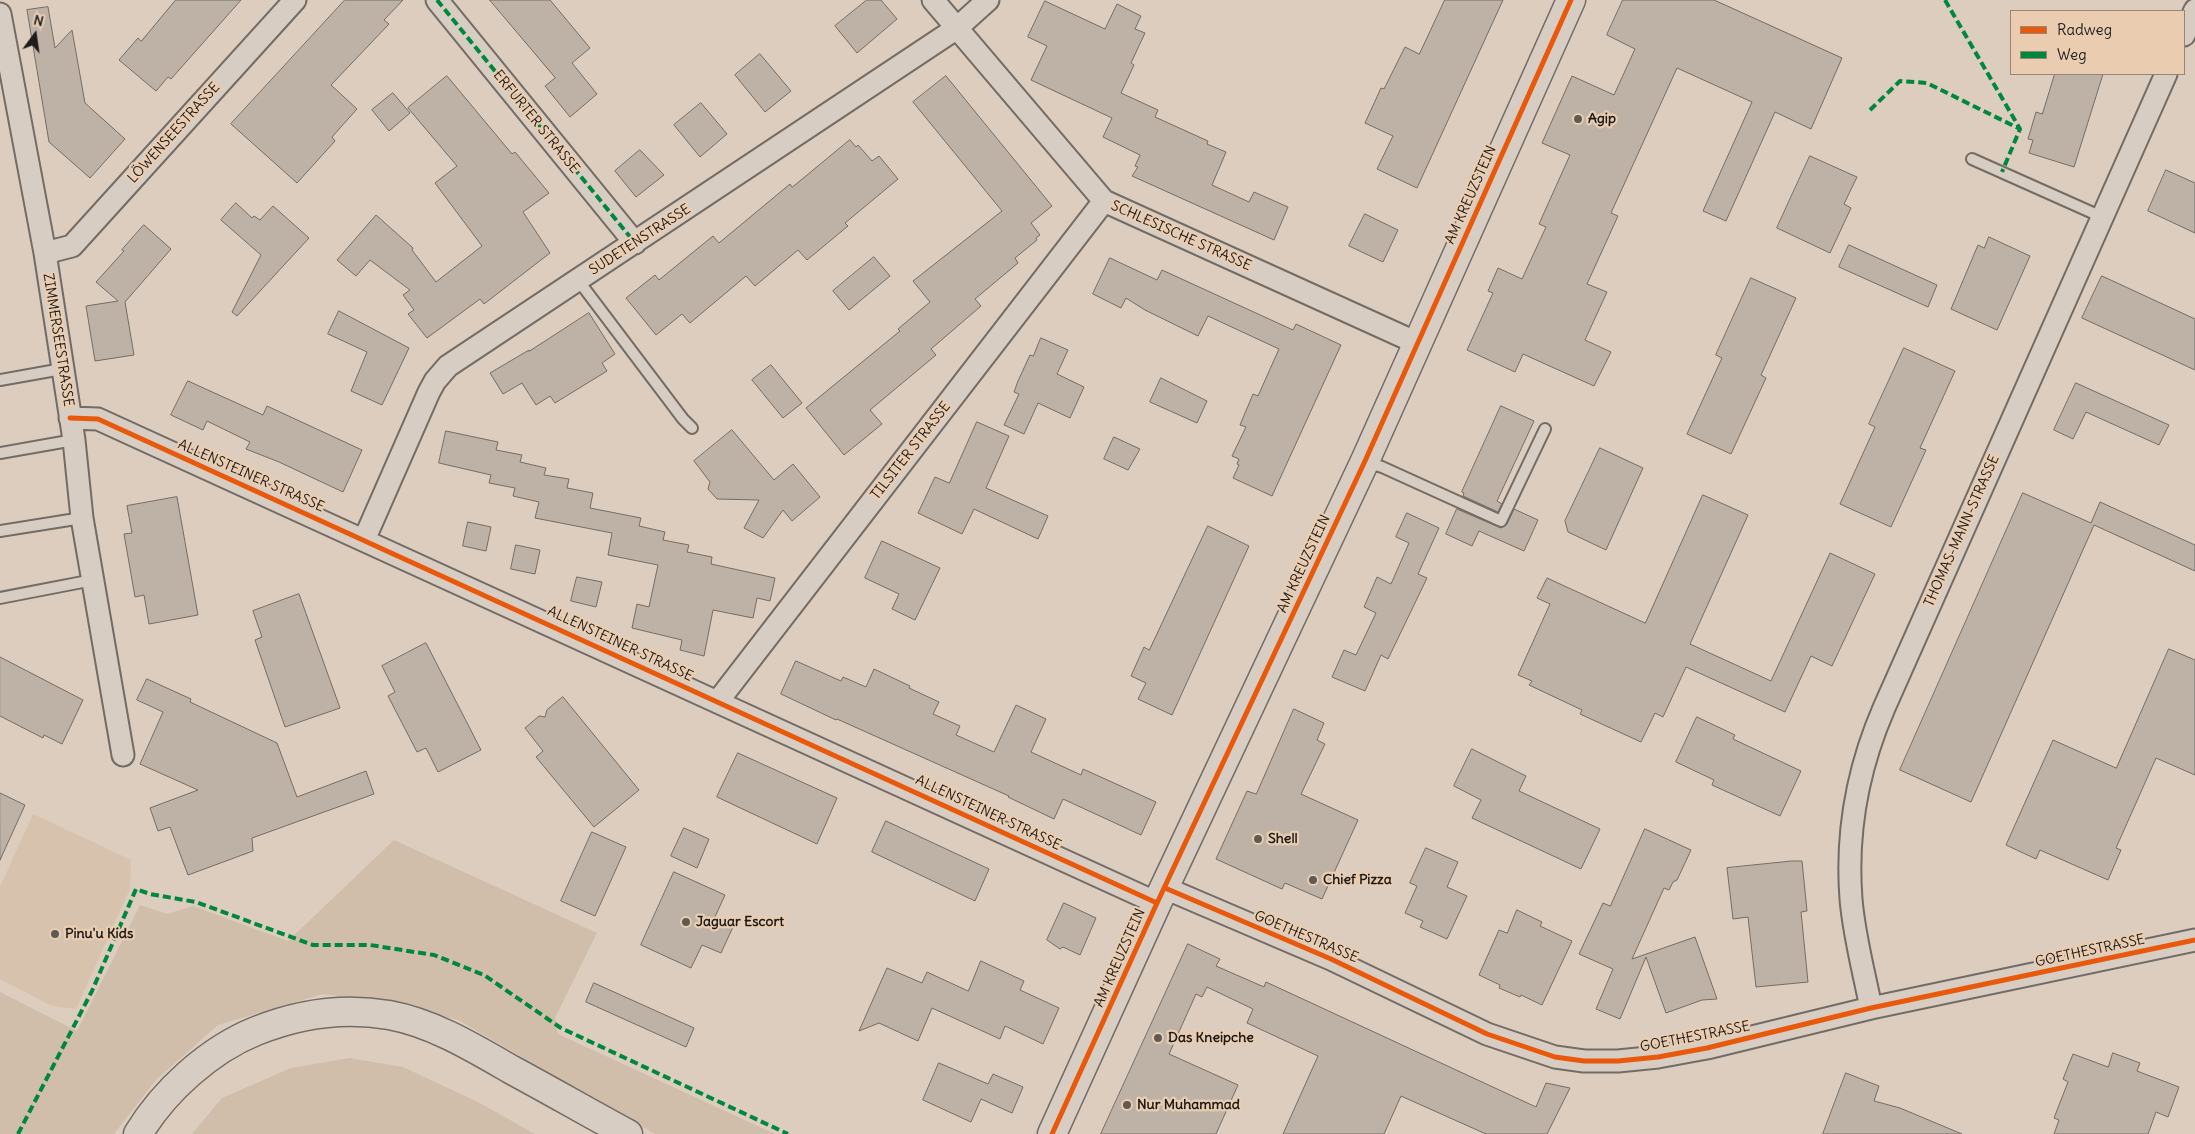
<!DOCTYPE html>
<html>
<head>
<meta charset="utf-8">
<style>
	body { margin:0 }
	#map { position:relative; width:2195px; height:1134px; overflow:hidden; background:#ddcdbe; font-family:Delius,sans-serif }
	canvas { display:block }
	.legend { position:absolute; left:2010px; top:10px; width:175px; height:65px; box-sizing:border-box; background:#eacdb1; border:1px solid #988675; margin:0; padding:6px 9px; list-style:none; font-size:15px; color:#1c1c1c }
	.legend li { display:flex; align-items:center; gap:10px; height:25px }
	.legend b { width:25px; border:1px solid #988675 }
	.north { position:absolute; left:10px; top:10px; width:50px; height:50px; -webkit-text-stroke:4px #eacdb1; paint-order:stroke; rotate:14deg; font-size:14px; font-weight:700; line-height:20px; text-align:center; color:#1c1c1c }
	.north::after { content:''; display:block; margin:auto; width:18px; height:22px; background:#1c1c1c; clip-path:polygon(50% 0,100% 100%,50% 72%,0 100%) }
</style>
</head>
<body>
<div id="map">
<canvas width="2195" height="1134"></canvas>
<ul class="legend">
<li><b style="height:6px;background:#e8590c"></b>Radweg</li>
<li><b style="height:6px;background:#00873e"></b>Weg</li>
</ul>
<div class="north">N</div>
</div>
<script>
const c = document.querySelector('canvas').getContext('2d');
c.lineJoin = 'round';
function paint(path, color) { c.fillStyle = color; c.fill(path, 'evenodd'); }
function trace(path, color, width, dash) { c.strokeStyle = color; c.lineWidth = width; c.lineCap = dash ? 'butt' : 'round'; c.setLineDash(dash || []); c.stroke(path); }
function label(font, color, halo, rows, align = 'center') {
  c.font = font + ' Delius,sans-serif'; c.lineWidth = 4.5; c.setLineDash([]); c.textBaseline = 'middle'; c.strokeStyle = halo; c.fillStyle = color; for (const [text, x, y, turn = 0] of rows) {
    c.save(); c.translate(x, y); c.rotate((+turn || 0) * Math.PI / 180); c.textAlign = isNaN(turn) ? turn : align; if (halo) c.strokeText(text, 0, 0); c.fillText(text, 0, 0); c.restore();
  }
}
const built = new Path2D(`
	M33,814L131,860L130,889L76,1009L52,1006L0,979V887Z`);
const green = new Path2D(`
	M394,840L597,933L555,1018L558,1034L775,1134H655L458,1020L398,1004L323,994L218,1025L156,1080L114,1134H0V992L77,1031L140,905L167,914L193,906L288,941Z
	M350,1058L403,1067L478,1102L535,1134H192L222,1098L291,1068Z`);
const building = new Path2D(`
	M176,0H241L171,79L168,77L156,91L119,60L138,38L141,41Z
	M345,0H403L384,20L389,24L331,85L357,109L332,137L335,141L297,183L231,124Z
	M490,0H550L590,48L572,63L597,94L570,117L545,86L555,78Z
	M867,0H881L897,19L857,53L835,26Z
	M1445,0H1503L1417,188L1377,169L1393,136L1365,123L1381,88L1384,89L1405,47L1419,54Z
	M1623,0H1714L1842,58L1811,129L1775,112L1726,221L1703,211L1752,102L1677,68L1611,213L1618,216L1587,284L1607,292L1585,340L1611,352L1594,386L1523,354L1515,372L1467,350L1493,293L1488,291L1498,268L1522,279L1546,227L1539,224L1570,155L1542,143L1572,76L1614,95L1635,49L1607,35Z
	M1045,1L1105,29L1117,4L1141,16L1135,29L1145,33L1131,63L1134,65L1121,93L1158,110L1155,117L1208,141L1207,144L1226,152L1212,185L1249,202L1254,192L1288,207L1274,240L1132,176L1138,167L1135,166L1140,155L1103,137L1112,118L1031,80L1047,46L1028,37Z
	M48,7L55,48L72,30L85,103L125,139L90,178L49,142L27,10Z
	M760,54L791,91L765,112L735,75Z
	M2055,74H2103L2074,167L2029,153L2033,140L2028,139L2036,112L2042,114Z
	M447,76L512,154L515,152L549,193L523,212L550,253L484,304L480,299L427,338L408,314L414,310L403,295L410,290L370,260L356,276L337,260L376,215L413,248L412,250L436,282L482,246L435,183L457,166L408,108Z
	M946,76L1052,206L1031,223L1040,235L1036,238L1037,240L1015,258L1018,263L975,299L981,306L931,349L936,355L870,410L882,424L844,455L806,408L900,331L898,329L930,302L913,281L1002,211L913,102Z
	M393,93L410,113L389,131L372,110Z
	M701,103L727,134L700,157L674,125Z
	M850,140L856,147L858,145L872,161L879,156L898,179L845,223L848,226L807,260L798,250L755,286L746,276L690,323L682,314L656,335L626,298L655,275L659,280L713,236L719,243L790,184L792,187Z
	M640,150L664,175L636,197L615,171Z
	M1810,156L1857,177L1844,204L1851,208L1830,253L1777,228Z
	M2166,170L2195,183V233L2148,211Z
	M236,203L252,218L254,216L260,220L273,206L309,238L237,316L232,312L261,255L221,220Z
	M1365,214L1398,230L1383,262L1349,246Z
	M144,225L171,249L125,302L134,355L95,361L86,306L118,301L96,282L124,251L122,250Z
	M1989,237L2030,256L1997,330L1951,309L1978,245L1984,248Z
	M1849,245L1937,285L1928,307L1839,267Z
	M874,257L890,276L849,310L833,291Z
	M1110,258L1157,280L1162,270L1293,330L1296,324L1341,345L1272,496L1233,478L1239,465L1237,464L1239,459L1232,456L1246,427L1240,425L1253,394L1258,396L1279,349L1208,316L1198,336L1145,310L1126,298L1121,308L1093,294Z
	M2102,276L2195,319V370L2082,318Z
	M1751,278L1796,298L1761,375L1766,378L1731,454L1687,434L1722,358L1716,355Z
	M339,311L409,348L382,405L351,391L367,352L328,334Z
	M589,313L615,354L602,363L607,371L555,403L550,396L536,405L522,383L503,394L490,373L529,350V351Z
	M1041,338L1068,350L1057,374L1084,387L1070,418L1038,403L1024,434L1004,425L1019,394L1014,392L1018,381L1030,355L1033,356Z
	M1904,348L1955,371L1920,448L1926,450L1891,527L1840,504L1875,427L1869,424Z
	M771,365L802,403L783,418L752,380Z
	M1161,378L1207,401L1197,423L1150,402Z
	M188,381L263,415L267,406L362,450L343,492L279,462L246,449L250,442L207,421L203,430L171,415Z
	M2076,383L2169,425L2159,445L2086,412L2073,439L2054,430Z
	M1501,406L1534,421L1497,501L1502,504L1498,512L1463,496L1464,493L1462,492Z
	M977,422L1009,436L986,488L1048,516L1038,539L974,509L962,534L918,513L935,477L949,483Z
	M732,430L774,480L793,464L820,497L792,521L783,510L763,538L744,528L759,500L717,499L708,489L710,482L694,461Z
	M446,431L498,442L496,450L522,455L520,462L546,468L544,475L569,479L567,488L593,493L590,508L641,518L639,526L665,532L663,540L689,545L687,552L712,557L711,564L775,578L770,601L757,598L753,618L713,610L704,656L680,650L682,640L632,628L637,604L649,607L658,565L608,555L612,533L535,518L539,502L513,496L515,488L489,483L491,475L439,463Z
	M1114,437L1140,449L1128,470L1104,459Z
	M1600,448L1643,468L1606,550L1568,532L1565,521Z
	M2023,493L2091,523L2100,502L2195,545V571L2094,525L1971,802L1900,770Z
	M1703,495L1748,515L1690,644L1771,681L1830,553L1875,574L1832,666L1811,656L1785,712L1686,667L1663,717L1655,713L1641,742L1580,714L1582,710L1529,685L1532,681L1518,675L1550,604L1537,598L1547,578L1645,623Z
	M177,497L198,615L149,624L144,595L135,597L124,534L132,533L127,506Z
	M1457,509L1501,528L1507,524L1514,509L1538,520L1524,551L1479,531L1472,546L1446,534Z
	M1407,513L1439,528L1418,574L1427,578L1388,659L1381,655L1365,691L1332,677L1344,650L1356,655L1376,613L1364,607L1377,577L1391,584L1409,543L1396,537Z
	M468,522L491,527L486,551L463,546Z
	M1208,526L1249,546L1172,715L1138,699L1146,683L1131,676L1144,647L1149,650Z
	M882,541L940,568L915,620L892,609L899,594L865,578Z
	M516,545L540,550L535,574L511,569Z
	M577,577L602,582L596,607L571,601Z
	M299,594L340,708L285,727L255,640L262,637L253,611Z
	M426,643L481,750L438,772L426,748L417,752L388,696L395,692L382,666Z
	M2169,649L2195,660V775L2156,758L2116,848L2121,850L2108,880L2040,850L2036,859L2006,845L2053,740L2116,768Z
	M0,657L83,700L62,744L44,735L43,738L0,716Z
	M796,661L841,681L843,677L866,687L874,669L910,686L909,688L939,702L933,714L960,726L956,735L994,752L1016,705L1046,719L1031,752L1081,775L1083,769L1156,802L1141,835L1063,799L1054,819L1008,797L1009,796L837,719L836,720L781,694Z
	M147,679L191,699L190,702L277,743L297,797L366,771L374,794L252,838L253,851L188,875L170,827L158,831L150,808L198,790L140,764L163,712L137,700Z
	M563,697L639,790L594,827L536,757L543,751L525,728L539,716L545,717L547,710Z
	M1294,709L1324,723L1317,740L1325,744L1301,794L1358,820L1322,899L1285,883L1282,889L1216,859L1247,791L1256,794Z
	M1697,717L1735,735L1733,739L1801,771L1780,816L1712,785L1714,780L1676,762Z
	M1472,749L1526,776L1519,791L1600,829L1581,869L1472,818L1481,800L1454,786Z
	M738,753L837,798L817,844L717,797Z
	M0,793L25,805L0,860Z
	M886,821L989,869L975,901L872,852Z
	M684,828L709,839L697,868L671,856Z
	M1645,829L1691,850L1677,880L1673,882L1669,890L1664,888L1632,959L1695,937L1717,999L1702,1000L1666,1013L1646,957L1620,1019L1596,1009L1613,969L1579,954L1603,903L1610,906Z
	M592,832L626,847L595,916L561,901Z
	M1426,848L1458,862L1447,887L1467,896L1447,939L1420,927L1423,921L1405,913L1417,886L1410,883Z
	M1792,861H1802L1807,911L1801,912L1808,982L1756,987L1748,917L1733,919L1727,868Z
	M674,872L725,895L714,919L733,927L721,953L702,945L691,968L641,945Z
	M1064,903L1096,918L1080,955L1063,947L1060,949L1047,940Z
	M1517,910L1542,922L1540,926L1572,941L1542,1005L1521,995L1520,997L1499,988L1500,985L1479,975L1499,930L1507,933Z
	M1188,944L1220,959L1216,966L1264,987L1266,982L1536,1107L1546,1083L1570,1088L1547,1134H1486L1401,1096L1384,1134H1283L1318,1056L1247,1023L1253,1009L1207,987L1202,997L1196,994L1169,1054L1238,1085L1216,1134H1101Z
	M981,961L1024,981L1020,990L1059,1008L1043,1044L1005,1026L1000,1039L932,1008L918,1041L879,1023L859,1031L887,968L922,983L927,972L968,991Z
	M594,983L694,1028L686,1047L586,1002Z
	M2113,1053L2140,1063L2137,1071L2179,1087L2168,1117L2156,1112L2148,1134H2054L2059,1120L2054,1118L2068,1082L2063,1079L2073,1054L2108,1067Z
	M939,1063L988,1084L993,1074L1023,1087L1012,1113L981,1099L971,1122L923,1100Z
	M1846,1073L1879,1086L1874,1101L1900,1108L1962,1134H1823Z`);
const lane = new Path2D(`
	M1972,159L2102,217
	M578,280L683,419L692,428
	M0,380L62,369
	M0,453L74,440
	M1366,462L1382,467L1501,521L1545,429
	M0,531L82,518
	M0,598L93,580`);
const street = new Path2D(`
	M437,0L635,243
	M933,0L1104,201L1417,343
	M0,14L45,253L74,440L82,518L123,755
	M2184,35L2195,10
	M45,253L72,246L295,0
	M70,418L98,419L1157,903
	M364,540L429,392L435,381L448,366L957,28L988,0
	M718,701L1104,201
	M1165,888L1331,959L1487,1034L1555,1057L1584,1061H1618L1658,1057L1707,1048L1871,1008L2195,940
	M1871,1008C1864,972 1854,936 1851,899C1846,834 1858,768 1884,708L2166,74`);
const secondary = new Path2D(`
	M1052,1134L1157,903L1365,461L1571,0`);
const highway = new Path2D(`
	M138,1134C164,1091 209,1050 256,1031C298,1014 343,1007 389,1015C433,1023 474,1048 512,1070C551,1091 589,1113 628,1134`);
const quiet = new Path2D(`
	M437,0L635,243
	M1945,0L2020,129
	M1870,110L1900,81L1927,83L2020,129L2002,172
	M18,1134L92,991L136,889L150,894L196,902L313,945H370L434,955L484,975L561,1028L788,1134`);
const cycleway = new Path2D(`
	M70,418L98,419L1157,903
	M1165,888L1331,959L1487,1034L1555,1057L1584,1061H1618L1658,1057L1707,1048L1871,1008L2195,940
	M1052,1134L1157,903L1365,461L1571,0`);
const markers = [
	[1578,119,5,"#605a55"],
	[1258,839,5,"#605a55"],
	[1313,880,5,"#605a55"],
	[686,922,5,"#605a55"],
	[55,934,5,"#605a55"],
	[1158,1038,5,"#605a55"],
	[1127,1105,5,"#605a55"]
];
const poiNames = [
	["Agip",1588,119],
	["Shell",1268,839],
	["Chief Pizza",1323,880],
	["Jaguar Escort",696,922],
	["Pinu'u Kids",65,934],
	["Das Kneipche",1168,1038],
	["Nur Muhammad",1137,1105]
];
const streetNames = [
	["ERFURTER STRASSE",536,122,51],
	["LÖWENSEESTRASSE",174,133,-48],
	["AM KREUZSTEIN",1471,195,-66],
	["SCHLESISCHE STRASSE",1181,236,24],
	["SUDETENSTRASSE",640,240,-33],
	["ZIMMERSEESTRASSE",58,340,81],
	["TILSITER STRASSE",911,451,-52],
	["ALLENSTEINER STRASSE",251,476,24],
	["THOMAS-MANN-STRASSE",1962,531,-66],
	["AM KREUZSTEIN",1304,564,-65],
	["ALLENSTEINER STRASSE",620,644,25],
	["ALLENSTEINER STRASSE",988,813,25],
	["GOETHESTRASSE",1306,937,23],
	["GOETHESTRASSE",2090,951,-12],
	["AM KREUZSTEIN",1120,958,-66],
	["GOETHESTRASSE",1695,1037,-11]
];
paint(built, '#d7c2ad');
paint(green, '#d1beaa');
paint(building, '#beb2a7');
trace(building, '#736c65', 1);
trace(lane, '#736c65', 14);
trace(street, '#736c65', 25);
trace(secondary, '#736c65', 31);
trace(highway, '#736c65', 31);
trace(lane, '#d8cdc3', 10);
trace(street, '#d8cdc3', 21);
trace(secondary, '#d8cdc3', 28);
trace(highway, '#d8cdc3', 28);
trace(quiet, '#00873e', 4, [8, 4]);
trace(cycleway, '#e8590c', 5);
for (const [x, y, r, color] of markers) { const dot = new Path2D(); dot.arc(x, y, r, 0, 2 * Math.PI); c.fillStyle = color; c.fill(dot); trace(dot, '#eacdb1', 2); }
label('bold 14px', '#1c1c1c', '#eacdb1', poiNames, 'left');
label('14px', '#1c1c1c', '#eacdb1', streetNames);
</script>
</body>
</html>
